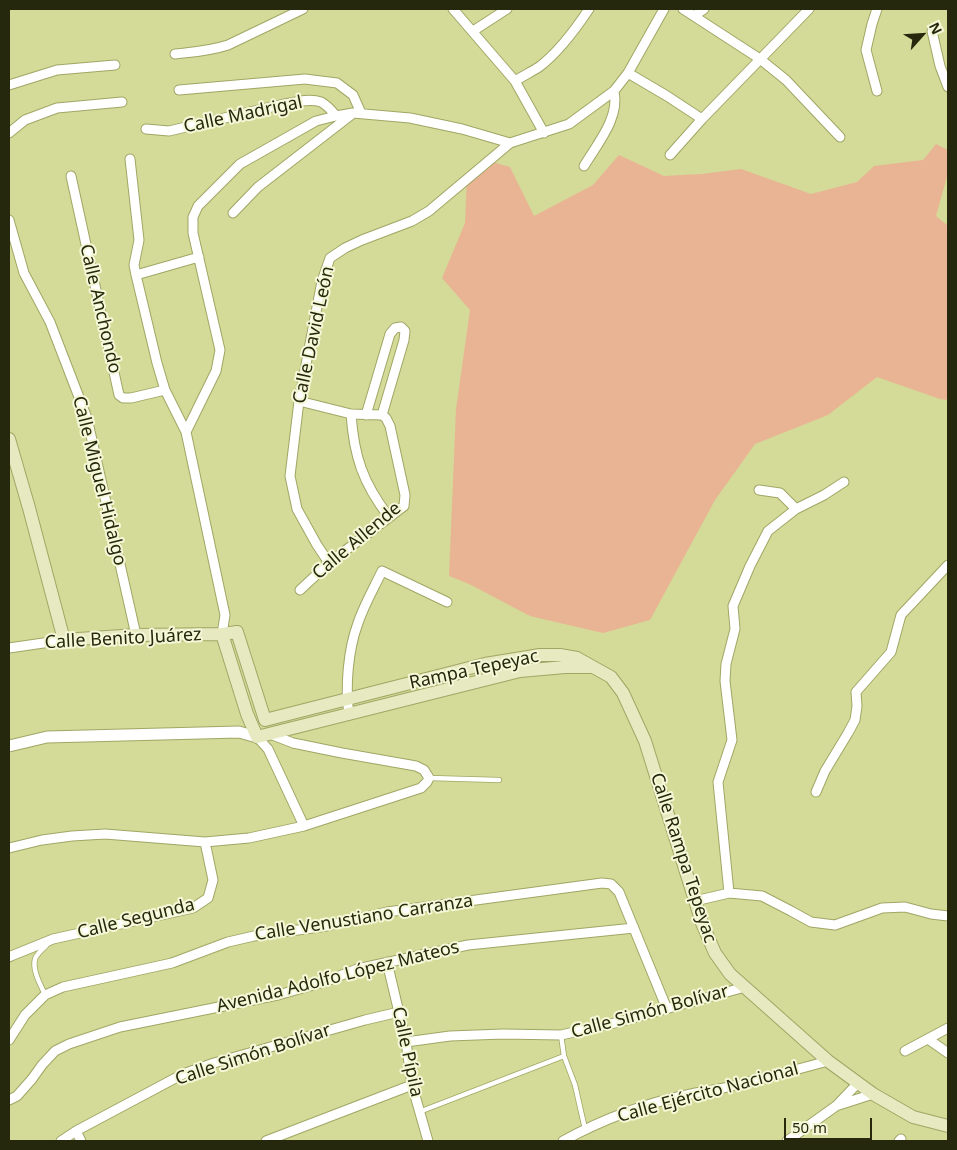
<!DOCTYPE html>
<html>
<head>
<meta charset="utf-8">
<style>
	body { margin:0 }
	#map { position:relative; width:957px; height:1150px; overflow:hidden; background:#d4da97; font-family:"Noto Sans",sans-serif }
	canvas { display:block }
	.frame { position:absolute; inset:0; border:10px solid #26280d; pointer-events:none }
	.north { position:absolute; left:897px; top:10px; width:50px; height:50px; -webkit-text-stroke:4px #f4f8d7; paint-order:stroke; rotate:64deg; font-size:14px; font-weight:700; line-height:20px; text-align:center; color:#26280d }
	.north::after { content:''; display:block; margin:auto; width:18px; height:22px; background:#26280d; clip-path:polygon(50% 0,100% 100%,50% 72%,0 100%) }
	.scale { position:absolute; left:784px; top:1118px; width:88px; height:22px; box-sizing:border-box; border:2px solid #26280d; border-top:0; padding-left:6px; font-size:15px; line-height:18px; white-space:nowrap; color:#26280d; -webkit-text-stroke:4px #f4f8d7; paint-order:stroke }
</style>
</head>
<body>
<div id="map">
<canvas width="957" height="1150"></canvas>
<div class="frame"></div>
<div class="north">N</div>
<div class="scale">50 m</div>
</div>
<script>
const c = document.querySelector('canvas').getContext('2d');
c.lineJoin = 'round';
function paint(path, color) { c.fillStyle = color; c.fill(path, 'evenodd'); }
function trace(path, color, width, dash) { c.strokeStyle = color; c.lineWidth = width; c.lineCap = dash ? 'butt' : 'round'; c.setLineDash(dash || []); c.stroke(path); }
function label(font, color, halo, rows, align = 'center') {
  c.font = font + ' "Noto Sans",sans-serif'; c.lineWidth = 4; c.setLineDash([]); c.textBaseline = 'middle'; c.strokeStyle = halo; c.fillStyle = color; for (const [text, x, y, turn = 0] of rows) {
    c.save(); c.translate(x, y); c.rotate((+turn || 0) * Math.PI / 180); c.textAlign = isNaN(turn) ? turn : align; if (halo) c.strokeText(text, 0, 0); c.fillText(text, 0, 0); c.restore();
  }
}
const green = new Path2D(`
	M936,144L948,150V173L936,216L948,226V400L940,399L877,377L828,415L755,444L715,500L650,620L603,633L530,616L469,584L449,576L456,409L470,310L442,278L465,223L467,178L489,161L510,167L534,216L593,185L619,155L664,176L702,174L741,169L811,194L857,182L874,166L923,160Z`);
const service = new Path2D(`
	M429,778L499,780
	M45,995C41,985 32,971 35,959C37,953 44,948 49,943
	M561,1035L564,1056L575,1085L585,1129
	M419,1112L564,1056`);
const minor = new Path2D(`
	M453,9L515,81L544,133
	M683,9L760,59L786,80L840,137
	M877,9L872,24L866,50L877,91
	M694,16L704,9
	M473,31L507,9
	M932,31L940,66L948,87
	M175,54C193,52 210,51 228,45L303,9
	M628,73L667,96L702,119
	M515,81C523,76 531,72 539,67C559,52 575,30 589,9
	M9,85L57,70L115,65
	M179,90L305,79L337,83L353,95L361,113
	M146,129L169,131L284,104C295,102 310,98 321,102C327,105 332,111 336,116
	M9,133L25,120L57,108L122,102
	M670,155L702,119L809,9
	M130,159L139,240L134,265L136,275L157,363L165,390L186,432L225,615L222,634
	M584,166C597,144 620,118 614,91
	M71,176L119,395L123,398H131L165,390
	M233,213L258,187L351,115
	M9,220L24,273L50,322L87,418L136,635
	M136,275L199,257
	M299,401L351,414L382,415
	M351,414C354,457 363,483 389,517
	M366,415L390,334L395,328L401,327L405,331L404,340L382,415
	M186,432L216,371L220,350L193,233V217L198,206L240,164L316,121L336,116L353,113L410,118L462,129L510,143
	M759,490L780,493L796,509
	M329,563L317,545L297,509L290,476L299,401L322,281L330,258L345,248L362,240L412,221L429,211L510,143L569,124L614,91L628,73L664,9
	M300,590L329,563L404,506L405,495L390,426L386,418L382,415
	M9,648L64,640
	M349,715C345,687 348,650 358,623C364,605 374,588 382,571L447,602
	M257,737L268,749L304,826
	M816,792L825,771L848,733L855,720L857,706L856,692L891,652L901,615L948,565
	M9,848L42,840L72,836L105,834L205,842L249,838L304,826L421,788L427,782L429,778L424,770L416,766L342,753L293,743L270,734
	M729,893L718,782L732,740L725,681L726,664L735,629L733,606L750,566L768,531L796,509L824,495L844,482
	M695,901L729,893L762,896L791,911L811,922L835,925L882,908L905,907L931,914L948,916
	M9,957L11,956L53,939L193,908L208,898L213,880L205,842
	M387,962L406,1042L412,1085L428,1141
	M928,1039L948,1053
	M9,1040L25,1015L45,995L63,987L172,963L228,942L254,936L327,926L387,912L602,883L611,884L619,892L667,1009
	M406,1042L450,1036L503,1034L561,1035L619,1022L745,987
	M905,1051L948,1028
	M9,1100L17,1096L32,1079L42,1065L55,1051L69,1044L120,1027L278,995L324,982L357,969L468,945L634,928
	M839,1105L873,1094
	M76,1131L81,1141
	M61,1141L76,1131L183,1074L214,1063L267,1048L365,1020L399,1012
	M266,1141L412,1085
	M563,1141C603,1119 646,1103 691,1094C703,1091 716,1090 728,1087C762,1079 795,1070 828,1061
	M787,1141L836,1106L858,1083
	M899,1141L901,1139`);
const tertiary = new Path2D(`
	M9,746L47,737L239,732L257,737`);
const secondary = new Path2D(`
	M9,439L29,508L64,640L136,635L222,634L237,632L265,720L485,664L540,655H560L577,658L611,677L623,693L645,741L702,923L715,953L730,974L828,1061L873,1094L913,1117L948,1126
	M222,634L247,714L257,737L520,671L565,667H590`);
const streetNames = [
	["Calle Madrigal",243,115,-12],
	["Calle Anchondo",100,309,77],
	["Calle David León",314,335,-78],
	["Calle Miguel Hidalgo",99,481,76],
	["Calle Allende",357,541,-40],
	["Calle Benito Juárez",123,639,-3],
	["Rampa Tepeyac",474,670,-12],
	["Calle Rampa Tepeyac",683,858,72],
	["Calle Venustiano Carranza",364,918,-9],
	["Calle Segunda",136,919,-14],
	["Avenida Adolfo López Mateos",338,977,-14],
	["Calle Simón Bolívar",650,1012,-15],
	["Calle Pípila",407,1052,78],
	["Calle Simón Bolívar",253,1055,-18],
	["Calle Ejército Nacional",708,1093,-15]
];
paint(green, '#e9b494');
trace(service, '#a1a665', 6);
trace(minor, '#a1a665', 11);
trace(tertiary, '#a1a665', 13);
trace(secondary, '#a1a665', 14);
trace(service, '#fff', 4.5);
trace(minor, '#fff', 9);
trace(tertiary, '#fff', 11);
trace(secondary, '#e7e9c0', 12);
label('18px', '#26280d', '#f4f8d7', streetNames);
</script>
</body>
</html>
